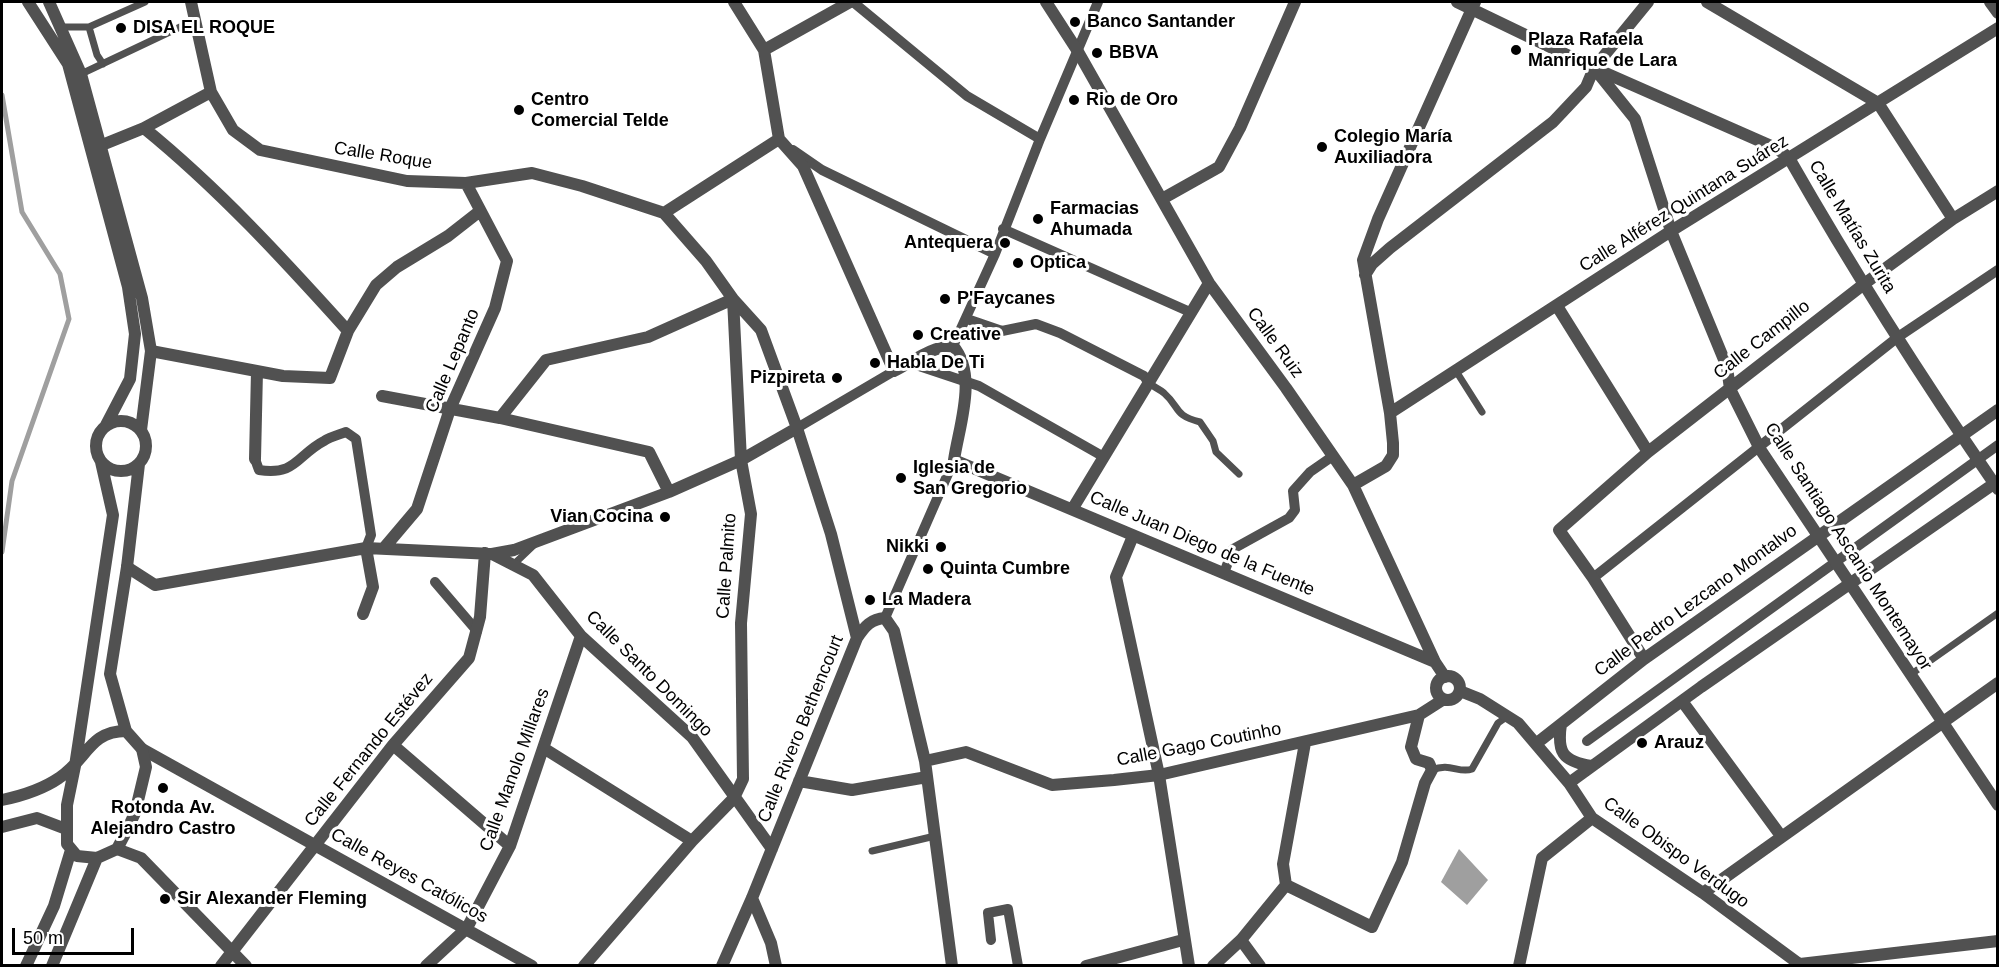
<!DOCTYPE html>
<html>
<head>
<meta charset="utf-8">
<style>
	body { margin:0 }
	#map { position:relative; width:1999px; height:967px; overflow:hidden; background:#fff; font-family:Arial,sans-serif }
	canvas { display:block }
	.frame { position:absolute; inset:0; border:3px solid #000; pointer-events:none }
	.scale { position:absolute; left:12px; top:928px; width:122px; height:27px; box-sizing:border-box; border:3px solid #000; border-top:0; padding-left:8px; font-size:18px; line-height:21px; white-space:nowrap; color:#000; -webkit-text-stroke:4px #fff; paint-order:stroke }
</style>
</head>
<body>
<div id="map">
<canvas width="1999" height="967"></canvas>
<div class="frame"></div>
<div class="scale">50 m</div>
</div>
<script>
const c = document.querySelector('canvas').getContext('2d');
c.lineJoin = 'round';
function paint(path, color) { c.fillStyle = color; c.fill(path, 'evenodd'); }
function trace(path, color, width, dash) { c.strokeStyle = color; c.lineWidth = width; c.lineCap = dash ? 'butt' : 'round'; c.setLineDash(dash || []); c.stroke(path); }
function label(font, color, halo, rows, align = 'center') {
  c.font = font + ' Arial,sans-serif'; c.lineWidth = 6; c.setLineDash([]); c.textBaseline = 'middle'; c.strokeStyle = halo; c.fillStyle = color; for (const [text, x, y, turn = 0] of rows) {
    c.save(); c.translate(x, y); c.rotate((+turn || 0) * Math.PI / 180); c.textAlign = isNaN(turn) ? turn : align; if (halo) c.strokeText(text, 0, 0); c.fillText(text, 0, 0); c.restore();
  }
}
const water = new Path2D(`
	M1459,849L1488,880L1467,905L1441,882Z`);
const stream = new Path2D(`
	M2,95L22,212L60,274L69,319L12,481L2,552`);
const service = new Path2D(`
	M60,27H89L145,2
	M89,27L97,55L103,64
	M81,74L195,20
	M1456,371L1482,412
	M1148,382C1153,387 1158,388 1164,393C1181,408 1173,415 1200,422L1213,441L1216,452L1239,474
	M513,565L534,545
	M1910,675L1998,613
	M1432,770C1450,762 1459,774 1472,769L1498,723L1508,716
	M872,851L935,836`);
const pedestrian = new Path2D(`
	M853,2L967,96L1040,139
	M793,150L822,170L995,254
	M1003,229L1190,312
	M967,319L1002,331L1036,324L1060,333L1144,376L1148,382
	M953,346L995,254L1040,139L1098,2
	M910,363L979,386L1104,457
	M797,428L894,371
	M255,459L259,470C296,476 297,455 324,441C330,437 338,435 346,432L356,439L371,535L366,548
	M1224,573L1233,549L1289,518L1295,510L1293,491L1310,472L1333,456
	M1593,578L1898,337L1998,270
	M435,582L477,631
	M885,618L954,460
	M1587,741L1998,445
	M991,940L988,913L1008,909L1018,966`);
const minor = new Path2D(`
	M191,2L211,92L233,130L260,150L407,181L466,183L532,173L582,186L664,213L706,261L733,299L761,330L797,428L831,534L857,638
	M734,2L764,50L779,139
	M1046,2L1077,50L1209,283L1286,388L1353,485L1435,662L1445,677
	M1457,2L1594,68L1778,149L1789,158C1854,272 1924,382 1998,489
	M1707,2L1878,103L1953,219
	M1990,2L1998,13
	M764,50L850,2
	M1594,68L1635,119L1671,231L1727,367L1730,389L1760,449L1998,805
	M144,128C219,189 283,259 348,331
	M779,139L803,166L894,371C914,361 930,347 953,346C978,375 959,426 954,460L1435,662
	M102,145L144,128L211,92
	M1162,199L1219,167L1240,128L1295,2
	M664,213L779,139
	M1365,275L1372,264L1390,248L1553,122L1586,87L1594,68L1648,2
	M1557,306L1648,452
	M151,351L283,376L330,378L348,331L376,285L397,267L448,236L480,211
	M382,396L500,418L649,452L669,492
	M1390,413L1671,231L1998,28
	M500,418L546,360L648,337L733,299
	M255,459L257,371
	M1353,485L1386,466L1393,455V443L1390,413L1363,260L1378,219L1475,2
	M1073,508L1209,283
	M1133,536L1116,577L1159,775L1189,966
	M384,548L417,509L450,409L495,308L507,261L466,183
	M492,554L514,550L669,492L741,460L797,428
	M127,567L155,585L366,548L492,554L533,575L581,636L692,737L772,849
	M363,614L373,587L366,548
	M1644,659L1593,578L1559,530L1648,452L1864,284L1953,219L1998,191
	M1436 688a12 12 0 1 1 24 0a12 12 0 1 1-24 0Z
	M1460,691L1480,699L1518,723L1569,783L1592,818L1703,893L1802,966
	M1682,701L1781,836
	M1561,724C1557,752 1562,761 1591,766
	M1537,743L1644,659L1998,410
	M393,745L510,846
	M142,749L532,966
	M545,749L692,841
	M925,761L966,752L1052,785L1114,780L1159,775L1419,715L1444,699
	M799,781L852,790L927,777
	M1569,783L1701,687L1998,481
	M117,849L141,858L246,966
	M1286,885L1372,927L1402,862L1425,783L1432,770L1429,763L1416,759L1411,747L1419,715
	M1703,893L1998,683
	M752,898L771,943L776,966
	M1241,940L1260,966
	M1800,964L1998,941
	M221,966L393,745L469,658L480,617L485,553
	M426,966L467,928L510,846L581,636
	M584,966L692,841L734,798L743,779L741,623L751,514L741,460L733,299
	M722,966L752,898L857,638C865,626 871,619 885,618L894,631L925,761L952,966
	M1086,966L1183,940
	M1213,966L1241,940L1286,885L1283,864L1305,743
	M1519,966L1542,858L1592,818`);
const tertiary = new Path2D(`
	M28,2L68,64L128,287L135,334L130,379L105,427
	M49,2L81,74L142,298L151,351L141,430
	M96 446a25 25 0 1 1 50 0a25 25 0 1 1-50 0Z
	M101,462L113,515L75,766L67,805V844L77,856L97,858L117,849L127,830L135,813L146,767L142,749L126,731L110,674L127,567L139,464
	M2,800C21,796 43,789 59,778C87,760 89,731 126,731
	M2,827L37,818L66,829
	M26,966L54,906L71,850
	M52,966L97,858`);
const markers = [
	[1075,22,6,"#000"],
	[121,28,6,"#000"],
	[1516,50,6,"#000"],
	[1097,53,6,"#000"],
	[1074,100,6,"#000"],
	[519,110,6,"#000"],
	[1322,147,6,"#000"],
	[1038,219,6,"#000"],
	[1005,243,6,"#000"],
	[1018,263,6,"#000"],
	[945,299,6,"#000"],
	[918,335,6,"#000"],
	[875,363,6,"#000"],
	[837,378,6,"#000"],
	[901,478,6,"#000"],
	[665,517,6,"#000"],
	[941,547,6,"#000"],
	[928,569,6,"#000"],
	[870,600,6,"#000"],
	[1642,743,6,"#000"],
	[163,788,6,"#000"],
	[165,899,6,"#000"]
];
const poiNames = [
	["Banco Santander",1087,22],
	["DISA EL ROQUE",133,28],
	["Plaza Rafaela",1528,40],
	["Manrique de Lara",1528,61],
	["BBVA",1109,53],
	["Centro",531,100],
	["Comercial Telde",531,121],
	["Rio de Oro",1086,100],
	["Colegio María",1334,137],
	["Auxiliadora",1334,158],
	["Farmacias",1050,209],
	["Ahumada",1050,230],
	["Antequera",993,243,"right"],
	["Optica",1030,263],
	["P'Faycanes",957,299],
	["Creative",930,335],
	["Habla De Ti",887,363],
	["Pizpireta",825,378,"right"],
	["Iglesia de",913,468],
	["San Gregorio",913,489],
	["Vian Cocina",653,517,"right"],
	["Nikki",929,547,"right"],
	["Quinta Cumbre",940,569],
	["La Madera",882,600],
	["Arauz",1654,743],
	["Rotonda Av.",163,808,"center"],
	["Alejandro Castro",163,829,"center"],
	["Sir Alexander Fleming",177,899]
];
const streetNames = [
	["Calle Roque",383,156,9],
	["Calle Alférez Quintana Suárez",1684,204,-32],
	["Calle Matías Zurita",1852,227,59],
	["Calle Campillo",1762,340,-38],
	["Calle Ruiz",1275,343,54],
	["Calle Lepanto",453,361,-67],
	["Calle Juan Diego de la Fuente",1202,544,23],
	["Calle Santiago Ascanio Montemayor",1848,547,57],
	["Calle Palmito",727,566,-86],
	["Calle Pedro Lezcano Montalvo",1696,601,-36],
	["Calle Santo Domingo",649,674,45],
	["Calle Rivero Bethencourt",801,729,-68],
	["Calle Gago Coutinho",1199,745,-11],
	["Calle Fernando Estévez",369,750,-51],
	["Calle Manolo Millares",515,770,-70],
	["Calle Obispo Verdugo",1676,853,36],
	["Calle Reyes Católicos",409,876,29]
];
paint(water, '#9f9f9f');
trace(stream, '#9f9f9f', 5);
trace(service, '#515151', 7);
trace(pedestrian, '#515151', 10);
trace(minor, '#515151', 12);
trace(tertiary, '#515151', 12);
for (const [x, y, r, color] of markers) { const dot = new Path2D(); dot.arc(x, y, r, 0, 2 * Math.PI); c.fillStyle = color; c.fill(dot); trace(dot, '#fff', 2); }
label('bold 18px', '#000', '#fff', poiNames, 'left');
label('18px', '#000', '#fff', streetNames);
</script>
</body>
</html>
